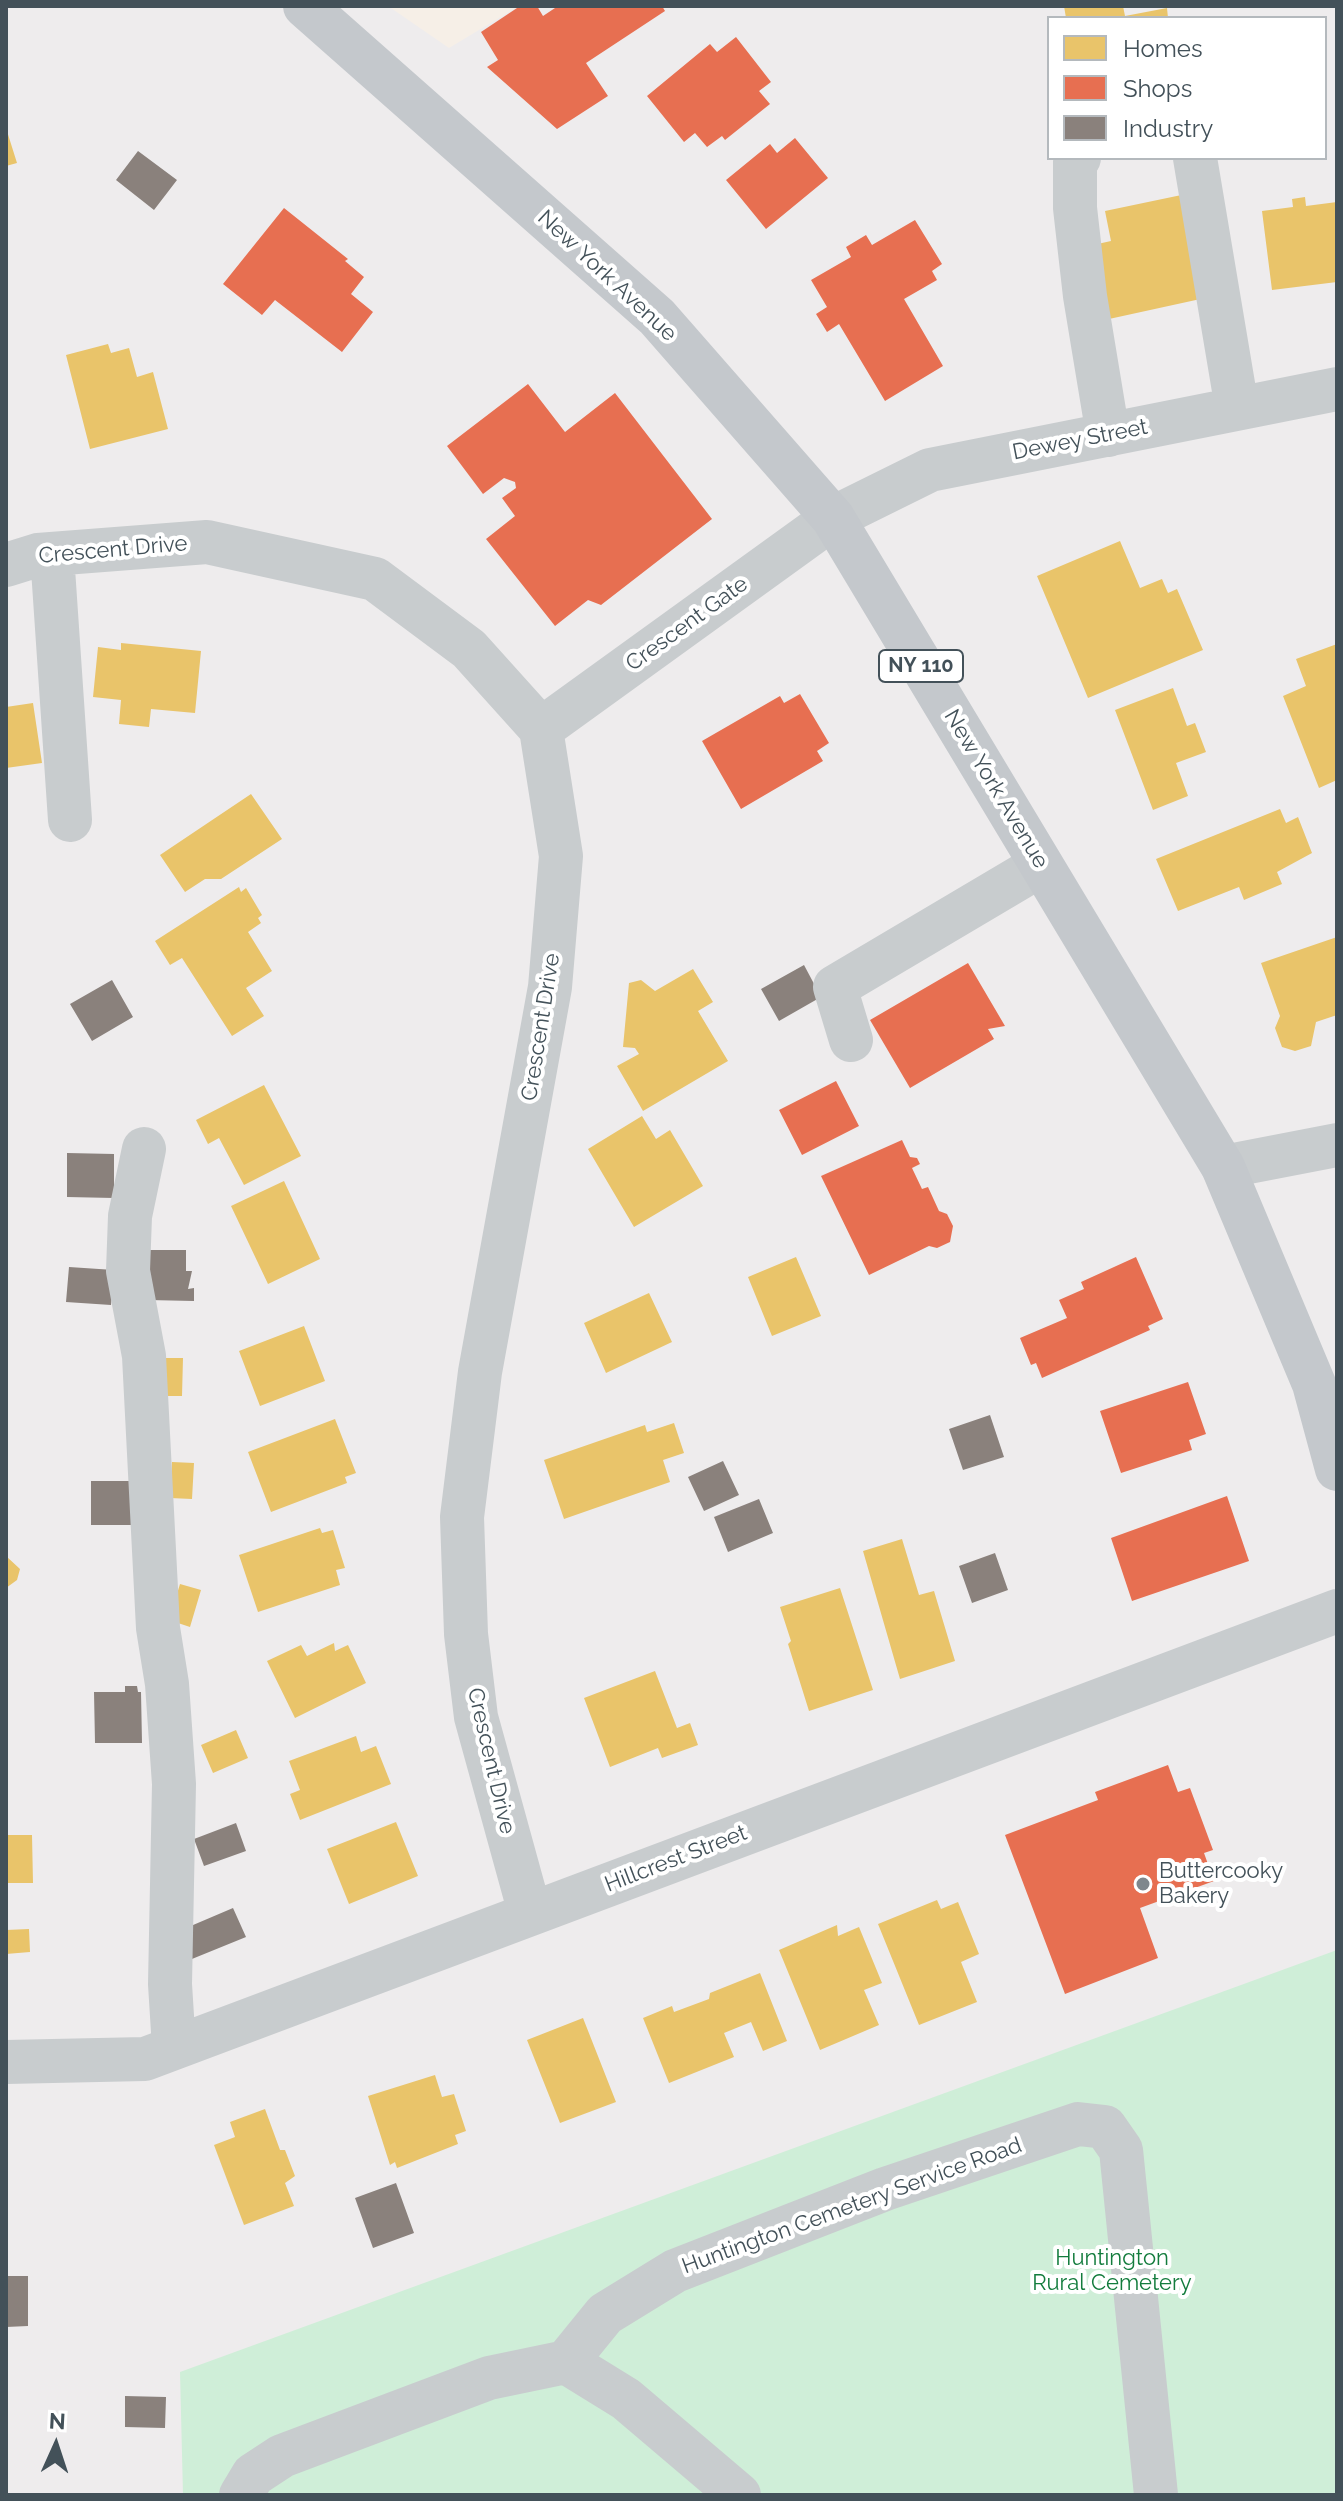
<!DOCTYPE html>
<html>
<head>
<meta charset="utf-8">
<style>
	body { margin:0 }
	#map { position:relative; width:1343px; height:2501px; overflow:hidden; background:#eeeced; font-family:Raleway,sans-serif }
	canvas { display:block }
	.frame { position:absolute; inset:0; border:8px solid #435159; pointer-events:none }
	.legend { position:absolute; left:1047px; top:16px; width:280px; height:144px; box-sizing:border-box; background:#fff; border:2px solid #b4b9bd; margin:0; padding:10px 14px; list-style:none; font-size:24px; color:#435159 }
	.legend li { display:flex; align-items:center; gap:16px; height:40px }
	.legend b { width:40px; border:2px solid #b4b9bd }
	.north { position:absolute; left:16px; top:2405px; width:80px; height:80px; -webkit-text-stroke:6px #fff; paint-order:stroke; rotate:3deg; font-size:22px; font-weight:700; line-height:32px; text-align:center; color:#435159 }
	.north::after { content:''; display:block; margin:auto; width:28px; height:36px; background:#435159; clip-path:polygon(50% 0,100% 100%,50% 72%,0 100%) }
</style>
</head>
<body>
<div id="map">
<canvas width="1343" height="2501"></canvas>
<div class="frame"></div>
<ul class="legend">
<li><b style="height:22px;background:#e9c46a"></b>Homes</li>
<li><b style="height:22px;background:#e76f51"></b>Shops</li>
<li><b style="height:22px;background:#8a817c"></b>Industry</li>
</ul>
<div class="north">N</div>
</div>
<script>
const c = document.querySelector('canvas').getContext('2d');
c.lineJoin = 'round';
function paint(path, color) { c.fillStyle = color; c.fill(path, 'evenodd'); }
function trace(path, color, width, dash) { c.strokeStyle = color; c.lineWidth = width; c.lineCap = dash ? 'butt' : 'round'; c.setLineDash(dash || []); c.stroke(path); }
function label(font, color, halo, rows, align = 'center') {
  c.font = font + ' Raleway,sans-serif'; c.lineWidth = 8; c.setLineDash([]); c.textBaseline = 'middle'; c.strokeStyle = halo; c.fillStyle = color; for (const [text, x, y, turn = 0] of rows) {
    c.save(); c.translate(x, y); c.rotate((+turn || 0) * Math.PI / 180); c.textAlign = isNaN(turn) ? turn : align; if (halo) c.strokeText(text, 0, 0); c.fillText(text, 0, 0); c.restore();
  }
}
const commercial = new Path2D(`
	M388,6H519L449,48Z`);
const green = new Path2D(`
	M1337,1950V2495H183L180,2372Z`);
const homes = new Path2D(`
	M1064,6H1123L1125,16L1167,8L1168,18H1066Z
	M6,128L17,163L6,166Z
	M1191,193L1205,298L1109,319L1093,245L1111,241L1105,211Z
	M1305,197L1306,206L1337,202V282L1272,290L1262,211L1293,207L1292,199Z
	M108,344L111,353L129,348L137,377L153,372L168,429L90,449L66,355Z
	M1120,541L1140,588L1162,579L1168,593L1177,589L1203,650L1088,698L1037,576Z
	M121,643L201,651L195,713L151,709L149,727L119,724L121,700L93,697L98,647L121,650Z
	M1337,644V780L1319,788L1283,696L1306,686L1296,659Z
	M1173,688L1187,726L1195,723L1206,752L1176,763L1188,796L1153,810L1115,710Z
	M33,703L42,763L6,768V707Z
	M251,794L282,839L221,879H205L185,892L160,855Z
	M1280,809L1286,823L1298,817L1312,853L1277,872L1282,884L1244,900L1239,887L1178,911L1156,859Z
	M239,887L241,892L246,888L262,915L258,918L261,923L248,932L272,971L246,988L264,1016L232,1036L182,958L170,965L155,941Z
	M1337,937V1015L1316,1022L1311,1046L1295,1051L1282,1047L1275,1028L1280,1016L1261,963Z
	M693,969L713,1002L698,1011L728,1061L643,1111L617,1066L639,1054L635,1048L623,1047L629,983L641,980L655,991Z
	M264,1085L301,1156L244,1185L219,1138L208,1144L196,1120Z
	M642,1116L656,1139L670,1130L703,1186L634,1227L588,1149Z
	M284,1181L320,1259L268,1284L231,1206Z
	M796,1257L821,1316L772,1336L748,1277Z
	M649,1293L672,1342L606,1373L584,1323Z
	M304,1326L325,1381L260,1406L239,1351Z
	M159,1358H183L182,1396H158Z
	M335,1419L356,1473L345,1477L347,1483L271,1512L248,1452Z
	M674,1423L684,1453L663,1460L670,1482L564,1519L544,1460L645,1425L647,1432Z
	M172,1462L194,1463L192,1499L170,1498Z
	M320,1528L322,1533L333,1530L345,1568L336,1570L340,1585L258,1612L239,1555Z
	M902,1539L919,1595L934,1591L955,1661L900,1679L863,1551Z
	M6,1556L20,1569L17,1580L6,1588Z
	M180,1584L201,1590L190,1627L169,1620Z
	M840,1588L873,1690L809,1711L788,1644L791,1641L780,1607Z
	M334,1643L335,1651L348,1645L366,1683L295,1718L267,1661L301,1645L307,1656Z
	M655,1671L677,1728L690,1723L698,1745L662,1758L658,1748L610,1767L584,1698Z
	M236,1730L248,1758L213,1773L201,1745Z
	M356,1736L361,1752L376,1746L391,1784L300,1820L290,1794L300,1790L289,1761Z
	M396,1822L418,1876L349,1904L327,1849Z
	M6,1835H32L33,1883H6Z
	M937,1900L941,1909L958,1902L979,1954L961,1962L977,2002L919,2025L878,1924Z
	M837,1925L838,1936L859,1927L882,1983L864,1990L879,2025L820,2050L779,1950Z
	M29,1929L30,1952L6,1954V1930Z
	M760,1973L787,2041L763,2051L751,2022L724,2033L734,2057L669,2083L643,2018L672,2006L674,2012L709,1999L710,1993Z
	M583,2018L616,2102L560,2123L527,2040Z
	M435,2075L442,2097L454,2094L466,2131L455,2135L458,2144L397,2168L395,2162L390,2165L368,2096Z
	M265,2109L280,2150H285L295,2176L285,2183L294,2206L244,2225L214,2145L235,2137L230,2122Z`);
const shops = new Path2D(`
	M520,6H537L543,16L558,6H662L665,11L586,63L608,96L557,129L487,67L498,60L481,32Z
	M736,37L771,82L759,91L770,104L725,140L722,136L707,147L695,133L684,142L647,96L710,44L717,52Z
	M795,138L828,178L766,229L726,180L770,144L777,153Z
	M284,208L348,259L345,261L364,277L351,294L373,312L342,352L275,300L262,315L223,284Z
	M915,220L942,264L932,271L937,280L904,299L943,366L885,401L839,324L827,332L816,314L827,307L811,280L851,257L846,247L866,235L872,245Z
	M528,384L565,432L615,393L712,519L601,605L588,600L555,626L486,539L515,516L502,498L516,488L515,482L504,478L483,494L447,446Z
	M800,694L829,743L817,751L823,761L741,809L702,741L780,696L784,703Z
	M968,963L1005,1026L988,1029L994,1039L910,1088L870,1020Z
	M836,1081L859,1126L802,1155L779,1110Z
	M902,1140L910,1157L917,1158L920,1164L912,1168L922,1189L928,1187L939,1211L947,1214L953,1226L950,1242L937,1248L929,1246L869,1275L821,1176Z
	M1136,1257L1163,1319L1148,1326L1150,1330L1042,1378L1036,1363L1031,1365L1020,1338L1067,1318L1059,1300L1084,1289L1081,1282Z
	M1188,1382L1206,1434L1189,1440L1192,1450L1121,1473L1100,1411Z
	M1227,1496L1249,1561L1132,1601L1111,1538Z
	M1168,1765L1178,1792L1190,1788L1213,1850L1204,1853L1214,1881L1140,1908L1158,1958L1065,1994L1005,1835L1098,1800L1095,1792Z`);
const industry = new Path2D(`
	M138,151L177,180L154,210L116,180Z
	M804,965L821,997L779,1021L761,989Z
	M112,980L133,1017L92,1041L70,1004Z
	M67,1153L114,1154V1198L67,1197Z
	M149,1250H186V1271H192L188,1289L194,1288V1301L148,1300Z
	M69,1267L114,1270L111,1305L66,1302Z
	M990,1415L1004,1457L963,1470L949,1429Z
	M723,1461L739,1495L704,1511L688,1477Z
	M91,1481H135V1525H91Z
	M759,1499L773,1533L728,1552L714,1517Z
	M995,1553L1008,1590L972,1603L959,1566Z
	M125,1686H137L138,1692H141L142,1743H95L94,1692H125Z
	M236,1823L246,1851L204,1866L194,1839Z
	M233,1908L246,1937L187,1961L179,1931Z
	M396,2183L414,2233L373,2248L355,2198Z
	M6,2276H28V2326L6,2327Z
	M125,2396L166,2397L165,2428L125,2427Z`);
const minor = new Path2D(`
	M1079,158L1075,162V208L1085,296L1108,435
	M1195,158L1237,408
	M52,554L70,820
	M6,565L38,555L207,542L375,579L469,649L541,729L561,856L550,987L480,1372L462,1517L466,1634L476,1717L530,1913
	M541,729L833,518L930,470L1337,389
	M851,1040L835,987L1041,865
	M144,1149L130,1216L128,1271L144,1356L158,1628L167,1684L174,1784L170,1984L174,2048
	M1223,1167L1337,1145
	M6,2062L145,2059L1337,1611
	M566,2362L626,2399L739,2495
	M241,2495L253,2475L282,2456L489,2378L566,2362L605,2314L675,2271L885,2189L1078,2124L1105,2127L1121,2150L1156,2495`);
const major = new Path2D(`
	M305,6L657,317L833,518L1223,1167L1314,1384L1337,1469`);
const markers = [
	[1143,1884,8,"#7f878d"]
];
const shields = [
	[921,666,84]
];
const shieldNames = [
	["NY 110",921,666]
];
const streetNames = [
	["New York Avenue",607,276,43],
	["Dewey Street",1080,440,-11],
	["Crescent Drive",113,550,-5],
	["Crescent Gate",687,624,-36],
	["New York Avenue",996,789,59],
	["Crescent Drive",541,1027,-81],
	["Crescent Drive",491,1761,77],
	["Hillcrest Street",676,1859,-21],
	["Huntington Cemetery Service Road",852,2206,-20]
];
const poiNames = [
	["Buttercooky",1159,1871],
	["Bakery",1159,1896]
];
const parkNames = [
	["Huntington",1112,2258],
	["Rural Cemetery",1112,2283]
];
paint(commercial, '#f6efe7');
paint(green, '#cfeed8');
paint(homes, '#e9c46a');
paint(shops, '#e76f51');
paint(industry, '#8a817c');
trace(minor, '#c8ccce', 44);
trace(major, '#c4c8cc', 44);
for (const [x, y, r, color] of markers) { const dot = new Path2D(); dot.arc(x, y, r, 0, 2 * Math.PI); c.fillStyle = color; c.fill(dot); trace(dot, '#fff', 3); }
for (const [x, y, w] of shields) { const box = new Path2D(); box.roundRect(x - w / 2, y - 16, w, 32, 6); c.fillStyle = '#fff'; c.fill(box); trace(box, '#435159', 2); }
label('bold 20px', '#435159', null, shieldNames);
label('22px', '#435159', '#fff', streetNames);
label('22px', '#435159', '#fff', poiNames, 'left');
label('22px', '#137c3d', '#fff', parkNames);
</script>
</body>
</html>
